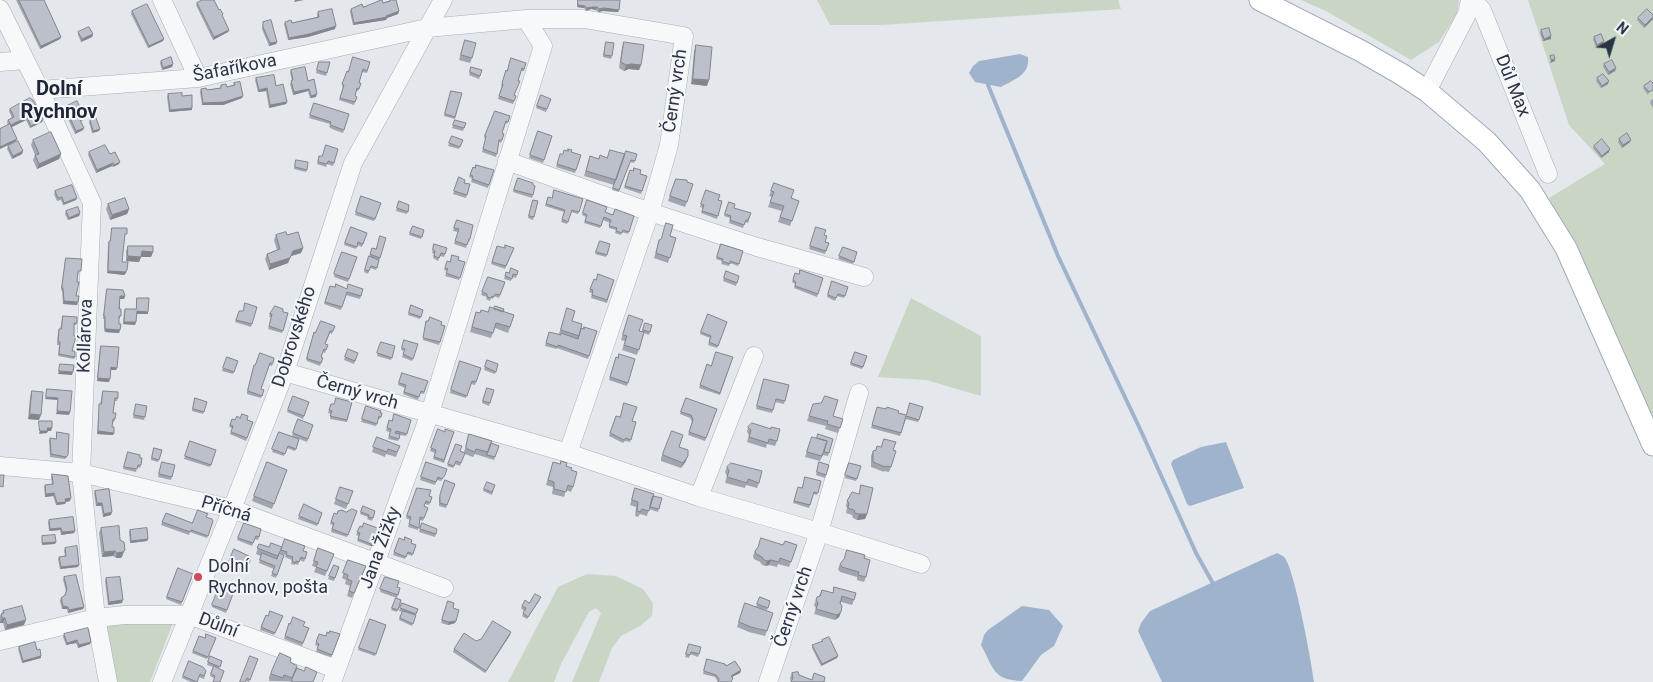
<!DOCTYPE html>
<html>
<head>
<meta charset="utf-8">
<style>
	body { margin:0 }
	#map { position:relative; width:1653px; height:682px; overflow:hidden; background:#e4e7ec; font-family:Roboto,sans-serif }
	canvas { display:block }
	.north { position:absolute; left:1588px; top:15px; width:50px; height:50px; -webkit-text-stroke:4px #f4f6f9; paint-order:stroke; rotate:39deg; font-size:14px; font-weight:700; line-height:20px; text-align:center; color:#2b3445 }
	.north::after { content:''; display:block; margin:auto; width:18px; height:22px; background:#2b3445; clip-path:polygon(50% 0,100% 100%,50% 72%,0 100%) }
</style>
</head>
<body>
<div id="map">
<canvas width="1653" height="682"></canvas>
<div class="north">N</div>
</div>
<script>
const c = document.querySelector('canvas').getContext('2d');
c.lineJoin = 'round';
function paint(path, color) { c.fillStyle = color; c.fill(path, 'evenodd'); }
function trace(path, color, width, dash) { c.strokeStyle = color; c.lineWidth = width; c.lineCap = dash ? 'butt' : 'round'; c.setLineDash(dash || []); c.stroke(path); }
function label(font, color, halo, rows, align = 'center') {
  c.font = font + ' Roboto,sans-serif'; c.lineWidth = 4; c.setLineDash([]); c.textBaseline = 'middle'; c.strokeStyle = halo; c.fillStyle = color; for (const [text, x, y, turn = 0] of rows) {
    c.save(); c.translate(x, y); c.rotate((+turn || 0) * Math.PI / 180); c.textAlign = isNaN(turn) ? turn : align; if (halo) c.strokeText(text, 0, 0); c.fillText(text, 0, 0); c.restore();
  }
}
const green = new Path2D(`
	M817,0H1118L1121,9L882,25H830Z
	M1301,0H1459L1457,14L1439,42L1411,60L1326,11Z
	M1528,0H1653V445L1618,367L1549,198L1605,164L1569,125Z
	M911,298L981,336V396L926,380L878,377Z
	M587,574L616,576L643,589L653,603L652,616L640,626L621,636L612,648L599,682H572L601,613L596,608L589,612L561,664L554,682H508L558,587Z
	M174,620L150,682H114L102,622Z`);
const water = new Path2D(`
	M1020,54L1028,57C1030,75 1015,79 1001,87L975,82L969,73L973,66L979,61Z
	M1226,442L1244,488L1190,506L1187,504L1171,464L1173,460L1201,447Z
	M1277,553C1279,554 1282,555 1284,557C1294,566 1312,664 1314,682H1162L1138,631L1141,623L1150,611Z
	M1022,606L1049,610L1063,626L1054,646L1041,655L1022,681C992,680 994,668 981,645L984,635L988,630Z`);
const stream = new Path2D(`
	M988,85L1058,256L1141,431L1196,553L1215,587`);
const minor = new Path2D(`
	M162,0L198,78
	M1473,0L1482,10L1548,174
	M0,9L40,90L92,203L81,473L96,618L108,682
	M0,62L25,60
	M40,90L198,78L427,28L526,19H584L684,36L669,145L650,212L568,453
	M1427,91L1467,14L1470,0
	M507,161L650,212L757,247L864,277
	M285,372L568,453L699,497L819,532L921,564
	M0,466L81,473L232,509L444,588
	M699,497L754,356
	M0,641L96,618L125,615H189L336,669
	M162,682L232,509L285,372L353,163L443,0
	M332,682L430,413L543,46L526,19
	M768,682L819,532L859,393`);
const major = new Path2D(`
	M1260,0L1361,51L1401,74L1427,91L1487,142L1530,190L1566,248L1653,445`);
const wall = new Path2D(`
	M16,0H44L61,37L60,39L40,49Z
	M389,0H396L399,11L398,14L387,18L386,20L353,25L350,12L351,9L389,1Z
	M578,0H620L618,12L603,11L598,12L596,10L591,9L586,11L584,8L577,7Z
	M197,3L219,10L229,30L228,32L213,40L196,5Z
	M132,11L163,41L148,48L131,14Z
	M318,12L335,29L308,37L288,40L284,24L285,22L292,23L317,17V15Z
	M1653,15V19L1644,28L1637,20L1638,18Z
	M263,22L277,42L276,44L269,46L262,29Z
	M1541,30L1551,36V39L1543,41L1540,33Z
	M78,32L93,34L92,37L81,42L78,35Z
	M1594,37L1604,41L1603,44L1596,47L1593,40Z
	M465,40L472,58L470,63L459,60Z
	M606,42L612,56L611,59L603,57Z
	M624,42L641,65L639,70L629,69L624,71L619,68L622,47Z
	M696,45L707,86L691,84L694,51Z
	M161,61L173,64L172,67L162,70L160,63Z
	M319,62H330L326,76L316,73Z
	M370,62L367,73L362,72L359,83H361L358,91H356L355,96L357,97L354,105L339,100L343,87H342L347,71L348,72Z
	M526,63L524,71H521L514,95L516,96L513,104L498,99L502,86H501L505,73L507,71Z
	M1604,64L1616,68L1615,71L1608,75L1603,67Z
	M471,67L482,70L479,79L469,75Z
	M291,70L308,81L316,97L310,98L308,91L293,95L290,84L292,81L290,72Z
	M256,78L276,86L287,102L286,104L269,108L266,91L258,92L255,80Z
	M1597,78L1608,84L1601,88L1596,81Z
	M234,83L242,98L223,105H202L200,92L201,89L207,90L220,88L221,85L227,87L233,85Z
	M1653,83L1648,95L1643,88L1644,86Z
	M451,91L462,93L455,119L444,116Z
	M168,94L182,96L192,110L169,112L167,97Z
	M541,95L547,109L546,112L536,108Z
	M1653,99V108L1650,103L1651,100Z
	M314,103L349,114L343,133L332,129L329,127L330,124L309,118Z
	M65,107L84,120L81,121L84,128L83,130L75,134L64,110Z
	M10,109L43,120L42,122L30,128L26,120L12,127L16,141L0,149V129L8,125L7,122L8,120L12,118L9,111Z
	M495,111L510,116L507,124L505,123L502,133L504,134L501,143L499,142L496,157L482,152L486,139L484,138Z
	M90,120L99,131L92,133L89,122Z
	M455,120L466,123L463,131L452,128Z
	M538,131L552,136L543,163L529,158Z
	M452,136L463,140L459,149L448,146Z
	M1619,139L1630,142L1622,148L1618,142Z
	M33,140L61,154L59,159L37,169L33,160L35,155L31,145Z
	M8,146L23,151L22,154L12,159L7,149Z
	M1594,146L1609,152L1601,158L1593,148Z
	M338,149L333,166L327,164L326,167L317,164L319,156H322Z
	M89,152L110,154L119,164L113,167L112,166L96,173L88,155Z
	M571,152L581,155L575,173L556,167L560,154H563Z
	M625,154H637L634,163L630,162L619,192L612,190L614,185L584,176L590,156L599,159Z
	M296,160L307,170L306,172L294,169Z
	M473,167L494,170L488,188L471,182L472,178L469,177Z
	M630,170L647,176L641,194L624,188Z
	M459,177L464,183L470,184L466,198L453,194Z
	M518,178L535,186L532,198L513,192Z
	M676,179L687,202L685,207L668,201Z
	M774,183L791,198L799,201L790,226L778,222L782,211L768,207L772,197L769,196Z
	M706,190L718,200L722,201L717,219L701,213L703,208L700,207Z
	M55,191L77,198L76,200L63,205L61,200L57,201L54,194Z
	M361,196L381,203L374,221L355,215Z
	M548,197L552,198L583,199L578,214L571,212L567,224L561,222L564,212L545,206Z
	M533,200L538,201L533,220L528,218Z
	M587,200L605,212L613,215L634,216L628,234L622,232L621,235L615,233L616,230L609,228L610,223L603,220L600,228L584,223L586,217L582,215Z
	M399,201L409,205L407,214L396,211Z
	M729,202L734,208L751,213L748,223L745,222L743,228L729,223L730,218L724,216Z
	M108,204L129,209L127,214L110,220L106,209Z
	M66,211L80,213L79,216L68,220L65,214Z
	M457,220L470,239L469,242L468,241L466,248L454,244L458,232L453,231Z
	M413,226L424,230L421,239L409,235Z
	M351,227L367,233L362,247L357,245L356,249L344,245Z
	M816,227L824,235L825,242L829,243L825,254L809,249Z
	M112,228L126,236H124L122,262L126,273L124,275L107,273L108,244L109,241H110Z
	M276,235H287L303,248L301,253L291,256L288,263L269,270L265,259L267,254L277,250L274,240Z
	M670,236L676,238L668,263L654,258L659,240Z
	M600,241L610,244L606,257L595,254Z
	M434,244L447,248L444,257L440,256L438,261L433,258L434,254L432,253Z
	M721,244L743,251L738,266L730,263L729,266L721,264L722,261L716,259Z
	M128,246L153,252L151,257H141L139,262L126,261V251Z
	M497,246L504,248H514L505,269L491,264Z
	M843,247L857,252L853,264L838,259Z
	M372,248L380,258L376,270L370,268L368,274L364,272Z
	M342,252L357,257L348,282L334,277Z
	M66,258L80,274L78,273L76,296L77,305L63,304L62,291L61,290Z
	M458,260L465,262L459,280L445,276L447,271L444,270L446,264Z
	M518,271L516,278L512,277L511,281L504,279L506,272L509,273Z
	M726,271L737,283L736,286L723,281Z
	M799,274L823,278L817,297L794,288L795,284L792,282L794,275Z
	M488,277L505,282L499,298L494,296L493,299L491,298L490,301L486,299L487,297L481,295Z
	M594,279L596,280H614L607,303L591,298L592,293L589,292Z
	M832,281L848,287L844,298L837,296L835,301L827,297Z
	M330,286L335,287L347,289H363L360,299L346,295L341,310L324,304Z
	M107,289L125,296L124,299H120V319L119,318V324L120,330L119,333L105,332L104,330V319H103Z
	M137,298L148,312V314H137L135,325L123,324L124,311L125,309H136Z
	M411,305L423,310L420,319L408,315Z
	M257,307L251,327L235,322L239,311H242Z
	M567,308L572,321L580,330L597,331L588,359L557,348V349L545,346L549,332L559,334Z
	M283,312L288,313L282,333L268,329L271,317H269L270,314Z
	M476,312L480,313L503,312L514,315L508,333L495,328L491,338L470,332Z
	M708,314L727,322L717,348L708,345L710,338L700,334Z
	M629,315L639,331H642L645,323L652,325L649,335L644,333L637,355L622,350L625,341L621,340Z
	M63,316L77,323L76,325H74L72,351L75,357L74,359L58,356L59,345H57L58,332L59,329H60Z
	M426,321L445,326L439,345L423,340Z
	M335,326L332,334L330,333L325,344L328,345L325,353L323,352L321,357L323,358L320,366L307,361L306,359L314,332L315,333Z
	M404,340L418,344L412,361L402,357L404,351L401,350Z
	M381,342L395,346L391,360L377,356Z
	M101,346L117,368L116,370H111L109,382L97,381L100,349Z
	M348,349L358,353L354,364L344,360Z
	M855,352L867,356L862,369L850,365Z
	M260,353L273,363L272,366L269,365L261,389L264,390L261,398L247,394V392L253,368L255,365Z
	M227,357L238,361L233,374L222,371Z
	M616,357L635,359L627,386L609,380Z
	M733,357L720,395L699,388L707,364L711,366Z
	M487,360L498,364L495,374L484,370Z
	M460,361L481,368L475,385L471,384L466,398L450,393Z
	M402,373L428,381L424,394L420,393L418,400L403,394L405,388L398,385Z
	M764,379L789,385L784,404L775,402L772,413L756,409Z
	M487,388L494,390L489,406L482,403Z
	M32,391L39,420L28,419L30,397Z
	M103,391L118,398L117,401H115L113,413L115,419L114,422H112V427L114,433L113,435L97,434L99,407V404H100Z
	M195,398L207,402L203,414L192,411Z
	M686,398L717,409L705,441L688,435L692,422L690,418L680,414Z
	M309,402L303,419L287,412L288,410Z
	M352,402L347,422L330,419L331,414L328,413L331,404H334Z
	M136,404L145,417L144,420L133,418Z
	M813,404L833,416L843,419L838,433L825,429L826,426L807,421Z
	M366,406L380,413L381,417L380,419H378L376,426L361,422Z
	M877,407L906,415L923,407L918,422L906,419L900,436L871,428Z
	M616,416L636,422L630,442L625,441L623,443L609,436Z
	M232,419L235,420H247L253,422L246,441L230,434L232,428L229,427Z
	M298,419L313,425L307,442L292,436Z
	M389,420L392,421L411,420L406,436L400,435L398,441L388,439L390,432L386,431Z
	M748,427L777,441L775,446L767,444L766,448L747,442L749,435L747,432Z
	M438,429L445,432H454L444,463L433,459L435,453L430,451Z
	M57,432L68,455L67,457L65,459L50,457L49,441L50,438L56,439Z
	M279,432L299,439L295,451L287,448L284,456L272,452Z
	M469,434L491,443L499,446L494,460L475,454L473,457L465,454V453L460,466L455,464L453,468L447,466L456,444L460,451L465,453L464,452Z
	M377,437L400,446L396,457L386,454L385,457L372,452Z
	M816,438L833,439L828,456L823,455L820,461L805,457L810,442Z
	M884,439L893,450L891,467L889,472L884,471V472L871,467V456L873,451L881,447Z
	M190,441L216,450L210,467L184,459Z
	M679,447L686,461L681,468L661,461V458L663,453Z
	M154,448L162,450L158,462L151,460Z
	M127,454L141,465L140,468L137,467L136,472L123,469Z
	M267,462L287,470L272,509L252,501Z
	M426,462L444,477L441,481L437,480L435,485L420,480Z
	M553,462L566,466L571,470L573,487L571,492L566,490L564,497L552,494L553,487L546,485Z
	M819,462L829,465L825,478L816,475Z
	M849,463L861,466L856,481L845,478Z
	M161,465H175L171,480L158,477Z
	M727,467L759,483L757,488L746,485L745,488L725,483L727,476L725,472Z
	M52,474L70,501L66,502L65,504L56,505L53,496L45,497L44,487L45,485L52,484L51,477Z
	M445,480L455,484L446,508L439,506V498Z
	M821,481L817,495L813,494L809,508L793,503L798,487L802,488Z
	M495,485L492,495L483,491L484,489Z
	M340,487L353,491L346,509L334,504Z
	M417,488L429,496L432,497L429,505L425,504L424,506L428,508L423,521L420,520L418,530L408,527L410,520L406,518Z
	M635,488L653,496L662,498L658,512L649,509L647,516L640,514L638,517L635,516L636,507L630,505Z
	M95,491L111,515L103,517L101,506H96L94,493Z
	M858,494L867,514L865,519L857,520L853,518L852,515L846,513L847,508L846,506L847,501Z
	M304,504L322,513L317,526L298,519Z
	M363,506L375,511L372,521L367,519L368,517L360,514Z
	M357,511L347,537L331,532L333,525L330,524L334,513L337,514L346,512Z
	M166,513L192,523L206,517L213,521L207,538L190,532L189,535L161,525Z
	M49,520L75,531L74,533L61,535L60,530L49,531L48,522Z
	M244,523L261,529L258,540L255,539L252,546L237,540Z
	M422,523L436,534L435,537L419,532Z
	M360,526L374,546H370L357,541L359,536L356,535Z
	M101,528L123,555L121,558H116L113,556L102,557L99,533Z
	M130,530L148,539L147,541L130,543L129,532Z
	M399,538L416,545L412,556L407,554L405,559L393,555Z
	M285,539L303,551L307,552L304,562L300,560L298,565L295,564V565L291,564L292,560L285,557L286,555L280,553Z
	M259,544L269,547H282L278,557L284,555L276,578L271,576L274,569L259,563L261,556L256,554Z
	M783,545H797L789,567L778,564L777,567L769,565L766,566L762,565L760,562L754,559L753,556L755,551Z
	M65,548L79,565L78,567L60,569L58,559L59,557L65,556L64,551Z
	M318,548L334,554L325,576L314,572L316,567L312,566Z
	M234,549L251,557L248,566L245,565L242,573L227,567Z
	M864,558L866,577L864,582L857,580V577L840,572L838,569L840,564Z
	M348,560L366,566L352,598L347,596L350,586L345,584L346,580L342,578Z
	M334,565L339,567L334,581L328,579Z
	M178,568L193,574L181,605L166,599Z
	M64,577L84,607L83,609L68,613L67,609H62L60,601L61,598L65,595L66,591L63,580Z
	M385,577L397,587L400,588L397,598L380,592Z
	M106,578L122,603L108,605L105,581Z
	M220,585L234,591L226,613L212,607Z
	M822,590L854,600L852,605L841,602V612L839,617L835,620L814,614L816,608L814,605L817,597L819,596Z
	M760,597L770,601L767,610L756,607Z
	M396,598L401,600L397,612L391,610Z
	M540,600L527,619L522,616L524,611L521,608L522,606Z
	M448,601L453,608L455,623L448,625L441,623Z
	M402,603L418,609L415,615H416L412,626L399,620L402,612L399,611Z
	M745,603L773,613L765,636L749,632L737,627Z
	M3,611L24,625L5,630L3,623H0V616Z
	M266,615L268,616H283L274,635L260,630Z
	M370,619L386,625L375,656L358,650Z
	M289,623L309,628L302,646L284,639Z
	M64,634L91,642L90,644L78,648L76,643L66,645L63,637Z
	M319,634L326,636L340,634L331,657L316,652L318,646L315,645Z
	M510,635L485,673L453,652L454,649L476,641Z
	M199,636L205,638H216L207,659L192,653Z
	M822,640L837,658L821,666L812,648V645L821,642Z
	M689,644L701,647L698,657L690,654L689,658L685,657Z
	M19,647L37,650L41,658L22,663L18,649Z
	M210,656L222,661L214,678L210,676L213,667L207,665Z
	M258,659L249,682L246,681L240,682Z
	M707,659L726,666L741,670L740,673L718,682L715,677L703,674Z
	M189,661L206,671L204,679L199,677L197,682H191L182,678Z
	M290,662L297,668L313,682L269,681V677L272,670Z
	M792,673L812,680L824,682H791L790,678Z`);
const shadedWall = new Path2D(`
	M295,0H304L294,2Z
	M578,5L585,6L584,8L577,7Z
	M592,7H597L596,10L591,9L586,11L587,8Z
	M604,8L619,10L618,12L603,11L598,12L599,9Z
	M399,11L398,14L387,18L386,20L353,25L354,23L386,16Z
	M1653,17V19L1644,28L1645,25Z
	M336,26L335,29L308,37L288,40L289,38Z
	M229,30L228,32L213,40L214,37Z
	M93,34L92,37L81,42L82,39Z
	M1551,36V39L1543,41L1544,39Z
	M61,37L60,39L40,49L41,46Z
	M164,39L163,41L148,48L149,46Z
	M1604,41L1603,44L1596,47L1597,45Z
	M277,42L276,44L269,46L270,43Z
	M1555,59V61L1550,63L1551,60Z
	M173,64L172,67L162,70L163,68Z
	M631,64L641,65L639,70L629,69L624,71L626,65Z
	M1616,68L1615,71L1608,75L1609,72Z
	M693,79L709,80L707,86L691,84Z
	M1609,81L1608,84L1601,88L1602,86Z
	M267,88L266,91L258,92L259,90Z
	M309,89L308,91L293,95L294,92Z
	M317,94L316,97L310,98L311,96Z
	M243,96L242,98L223,105H202L203,103Z
	M287,102L286,104L269,108L270,105Z
	M192,108V110L169,112L170,110Z
	M27,117L26,120L10,128L11,125Z
	M43,120L42,122L30,128L31,126Z
	M84,128L83,130L75,134L76,131Z
	M100,129L99,131L92,133L93,131Z
	M17,139L16,141L0,149V147Z
	M1631,140L1630,142L1622,148L1623,145Z
	M1610,149L1609,152L1601,158L1602,156Z
	M23,151L22,154L12,159L13,156Z
	M61,154L59,159L37,169L39,164Z
	M120,162L119,164L113,167L114,165Z
	M113,163L112,166L96,173L97,170Z
	M77,198L76,200L63,205L64,203Z
	M129,209L127,214L110,220L112,215Z
	M80,213L79,216L68,220L69,218Z
	M303,248L301,253L291,256L288,263L269,270L270,264L293,251Z
	M142,251L153,252L151,257H140Z
	M128,256L141,257L139,262L126,261Z
	M127,270L126,273L124,275L107,273L108,271Z
	M120,296H125L124,299H119Z
	M64,301L78,302L77,305L63,304Z
	M137,311L148,312V314H136Z
	M124,322H136L135,325L123,324Z
	M106,329L120,330L119,333L105,332Z
	M111,367L117,368L116,370H110Z
	M59,371L73,372L72,375L58,374Z
	M98,378L110,379L109,382L97,381Z
	M46,397L58,398L57,400L45,399Z
	M57,411L70,412L69,415L56,414Z
	M30,414L41,415L39,420L28,419Z
	M47,428H52L51,431H46Z
	M40,431H48L47,433L39,434Z
	M98,431L114,433L113,435L97,434Z
	M688,456L686,461L681,468L683,463Z
	M54,493L53,496L45,497L46,494Z
	M71,498L70,501L64,502L65,499Z
	M66,502L65,504L56,505L57,503Z
	M97,503H102L101,506H96Z
	M112,512L111,515L103,517L104,514Z
	M859,514H867L865,519L857,520Z
	M61,528L60,530L49,531L50,529Z
	M75,531L74,533L61,535L62,532Z
	M148,539L147,541L130,543L131,541Z
	M56,542L55,544L42,545V543Z
	M371,544H375L374,546H370Z
	M125,550L121,558H116L117,553Z
	M115,551L113,556L102,557L104,552Z
	M771,560L769,565L766,566L767,561Z
	M79,565L78,567L60,569L61,567Z
	M123,600L122,603L108,605L109,602Z
	M63,606L68,607L67,609H62Z
	M84,607L83,609L68,613L69,610Z
	M841,612L839,617L835,620L837,615Z
	M2,618H5L3,623H0Z
	M26,620L24,625L5,630L7,625Z
	M456,621L455,623L448,625L449,622Z
	M511,632L510,635L485,673L486,671Z
	M77,640L76,643L66,645L67,643Z
	M91,642L90,644L78,648L79,645Z
	M41,656V658L22,663L23,661Z
	M838,656L837,658L821,666L822,664Z
	M741,670L740,673L730,678L731,676Z`);
const building = new Path2D(`
	M19,0H44L61,37L41,46Z
	M202,0H214L219,10L220,9L223,14L222,15L229,30L214,37L197,3Z
	M382,0L383,3L390,1V0H396L399,11L386,16L387,17L354,23L351,9L362,4L363,7Z
	M578,0H620L619,10L604,8L599,9L597,7H592L587,8L585,6L578,5Z
	M147,4L164,39L149,46L132,11Z
	M332,9L336,26L309,34L289,38L285,22L291,20L292,23L319,17L318,12Z
	M1647,9L1653,15V17L1645,25L1638,18Z
	M271,20L277,42L270,43L263,27V22Z
	M89,27L93,34L82,39L78,32Z
	M1549,28L1551,36L1544,39L1541,30Z
	M1601,34L1604,41L1597,45L1594,37Z
	M465,40L476,43L472,58L461,55Z
	M606,42L614,43L612,56L604,55Z
	M624,42L644,45L641,65L631,64L626,65L621,62Z
	M696,45L712,47L709,80L693,79Z
	M1554,55L1555,59L1551,60L1550,56Z
	M171,57L173,64L163,68L161,61Z
	M353,57L370,62L367,71L363,69L359,83H361L359,89L357,88L355,96L357,97L355,102L340,98L344,85L342,84L347,71L348,72Z
	M511,58L526,63L524,69L522,68L518,81H520L514,95L516,96L514,101L499,96L503,84L502,83L506,70L507,71Z
	M1612,60L1616,68L1609,72L1604,64Z
	M319,62H330L327,73L317,70Z
	M305,67L308,81L314,79L317,94L311,96L309,89L294,92L291,81L293,80L291,70Z
	M471,67L482,70L480,76L470,72Z
	M1603,74L1609,81L1602,86L1597,78Z
	M274,75L276,86L283,84L287,102L270,105L267,88L259,90L256,78Z
	M1651,81L1653,83V90L1649,92L1644,86Z
	M240,82L243,96L224,102L203,103L201,89L206,88L207,90L221,88V85L226,84L227,87L235,85L234,83Z
	M451,91L462,93L455,117L445,114Z
	M182,93V96L192,95V108L170,110L168,94Z
	M541,95L551,99L547,109L537,106Z
	M30,98L33,100L43,120L31,126L27,117L11,125L8,120L14,117L10,109Z
	M77,101L85,117L80,120L84,128L76,131L65,107Z
	M314,103L349,114L344,130L333,126L330,124L331,122L310,115Z
	M495,111L510,116L508,122L506,121L502,133L504,134L502,140H499L497,154L483,149L486,136H485Z
	M96,118L100,129L93,131L90,120Z
	M455,120L466,123L464,128L453,125Z
	M10,124L17,139L0,147V129Z
	M538,131L552,136L544,160L530,155Z
	M51,132L61,154L39,164L35,155L39,154L33,140Z
	M1627,133L1631,140L1623,145L1619,139Z
	M452,136L463,140L460,147L449,143Z
	M1602,139L1610,149L1602,156L1594,146Z
	M18,141L23,151L13,156L8,146Z
	M105,145L110,154L115,152L120,162L114,165L113,163L97,170L89,152Z
	M326,145L338,149L334,163L328,161L327,164L318,162L319,156H322Z
	M568,149L572,150L571,152L581,155L576,170L557,164L560,154H563L564,150L568,151Z
	M610,150L625,154L616,180L586,171L590,156L599,159L600,155L607,158Z
	M626,151L637,154L635,161L631,160L619,190L613,188Z
	M296,160L308,162L307,170L295,167Z
	M476,165L494,170L489,185L472,179L473,176L470,175L473,167L475,168Z
	M634,168L641,170L640,174L647,176L642,191L625,186L630,170L633,171Z
	M459,177L465,180L464,183L470,184L467,195L454,191Z
	M518,178L533,183V185L535,186L533,195L514,190Z
	M676,179L687,180V182L693,184L687,202L670,196Z
	M774,183L794,190L791,198L799,201L792,221L780,217L784,206L770,202L774,192L771,191Z
	M72,185L77,198L64,203L62,197L58,198L55,191Z
	M554,190L583,199L579,212L572,210L568,222L562,219L565,210L546,204L548,197L552,198Z
	M706,190L720,195L718,200L722,201L718,216L702,211L704,205L701,204Z
	M361,196L381,203L375,219L356,212Z
	M125,198L129,209L112,215L108,204Z
	M533,200L538,201L534,217L529,216Z
	M587,200L607,207L605,212L613,215L615,209L634,216L629,232L623,230L622,233L616,231L617,228L609,226L611,220L604,217L601,226L585,221L587,215L583,213Z
	M399,201L409,205L408,212L397,208Z
	M729,202L735,204L734,208L751,213L748,220H746L744,225L730,220L731,216L725,214Z
	M78,207L80,213L69,218L66,211Z
	M457,220L473,225L470,239H469L467,245L455,241L459,229L454,228Z
	M666,223L673,225L670,236L676,238L670,258L656,253L659,240L661,239Z
	M413,226L424,230L422,237L410,233Z
	M351,227L367,233L363,244L358,242L357,247L345,243Z
	M816,227L826,230L824,235L827,236L825,242L829,243L826,251L810,246Z
	M112,228H127V234H125L122,262H128L127,270L125,272L108,271L109,241H110Z
	M286,232L287,235L298,232L303,248L293,251L290,258L270,264L267,254L280,249L276,235Z
	M380,236L386,238L380,258L370,254L372,248L376,249Z
	M600,241L610,244L607,255L596,252Z
	M434,244L447,248L445,254L441,253L439,258L434,256L435,251L433,250Z
	M721,244L743,251L739,264L730,261V264L722,261L723,259L717,257Z
	M505,245L514,248L506,266L492,262L497,246L505,248Z
	M128,246H153V252L142,251L141,257L128,256Z
	M843,247L857,252L854,262L839,256Z
	M342,252L357,257L349,279L334,274Z
	M452,255L459,257L458,260L465,262L460,278L446,273L448,269L445,268L447,261L450,262Z
	M369,256L379,260L377,268L371,266L369,271L365,270Z
	M66,258L82,259L81,271H78L77,282H79L76,296H79L78,302L64,301L63,288H62Z
	M511,268L518,271L517,275L513,274L512,279L505,276L506,272L509,273Z
	M800,270L823,278L818,294L795,286L796,282L793,280L795,273L799,274Z
	M726,271L739,276L737,283L724,278Z
	M598,274L614,280L607,300L592,295L593,290L590,289L594,279L596,280Z
	M488,277L505,282L500,295L495,294L494,297L492,296L491,298L487,297V294L482,292Z
	M832,281L848,287L845,296L838,294L836,298L828,295Z
	M336,284L347,289L348,284L363,289L361,296L347,292L342,307L325,302L330,286L335,287Z
	M107,289L123,290L125,296H120L119,309H121V316H119V324H121L120,330L106,329L105,327V316H104Z
	M137,298H149L148,312L137,311L136,322H124L125,309H136Z
	M245,303L257,307L252,324L236,320L239,311H243Z
	M411,305L423,310L421,317L409,313Z
	M275,306L283,309V312L288,313L283,331L269,326L272,314H270Z
	M495,306L504,309L503,312L494,309Z
	M490,307L514,315L510,327L496,323L493,333L472,327L476,312L480,313L481,310L488,312Z
	M567,308L575,311L572,321L582,324L579,336L561,330Z
	M708,314L727,322L718,346L709,342L711,336L701,332Z
	M629,315L643,320L639,331L644,332L639,350L624,345L627,336L623,335Z
	M63,316L77,317V323H74V336H76L72,351H75V357L59,354L60,342H58L59,329H61Z
	M430,317L442,322L441,325L445,326L440,342L423,338L426,321H428Z
	M321,321L335,326L333,331H330L325,344L328,345L326,350L324,349L321,357L323,358L321,363L308,359L307,357L314,332L315,333Z
	M645,323L652,325L650,332L643,330Z
	M584,327L597,331L589,356L558,345V347L546,343L549,332L561,335V333L578,339L581,328L584,329Z
	M404,340L418,344L413,359L403,354L405,349L402,348Z
	M381,342L395,346L392,358L377,353Z
	M101,346L119,347L117,368L111,367L110,379L98,378Z
	M348,349L358,353L355,361L345,357Z
	M716,352L733,357L720,393L700,385L707,364L711,366Z
	M855,352L867,356L863,367L851,363Z
	M260,353L274,358L273,363H270L261,389L264,390L262,396L248,391V389L254,365H255Z
	M619,354L635,359L628,383L610,377L616,357L618,358Z
	M227,357L238,361L234,372L223,368Z
	M487,360L498,364L496,372L485,367Z
	M460,361L481,368L476,382L472,381L467,396L451,390Z
	M60,364L74,365L73,372L59,371Z
	M402,373L428,381L424,392L421,391L419,397L404,392L406,385L399,383Z
	M764,379L789,385L785,401L776,399L773,410L757,406Z
	M487,388L494,390L490,403L483,401Z
	M47,389L72,391L70,412L57,411L58,398L46,397Z
	M32,391L43,392L41,415L30,414Z
	M103,391L118,392V398H115L113,413H116L115,419H113L112,427H114V433L98,431L99,404H101Z
	M293,396L309,402L304,416L288,410Z
	M825,396L838,400L833,416L843,419L840,428L827,424L828,421L809,416L813,404L821,403Z
	M195,398L207,402L204,412L193,409Z
	M336,398L352,402L347,420L330,416L332,411L329,410L331,404H334Z
	M686,398L717,409L706,438L689,432L693,420L691,415L681,412Z
	M624,403L637,407L632,421L636,422L631,440L626,438L624,440L610,433L616,416L620,417Z
	M910,403L923,407L919,420L906,416L901,433L872,425L877,407L886,409L887,407L899,411L898,413L906,415Z
	M136,404L147,406L145,417L134,415Z
	M366,406L381,411L380,413H382L381,417L379,416L377,424L362,419Z
	M242,414L248,416L247,420L253,422L247,438L231,432L233,426L230,425L232,419L235,420L237,416L240,418Z
	M394,414L411,420L407,434L396,431L395,433L400,434L399,439L389,436L391,429L387,428L389,420L392,421Z
	M298,419L313,425L308,439L293,433Z
	M39,421H52V428H47L48,431H40Z
	M752,423L771,429V427L780,429L777,441L769,439L768,443L749,437L751,430L748,427Z
	M438,429L445,432V429L454,432L444,460L434,457L436,450L431,448Z
	M672,431L683,435L679,447L688,450V456L683,463L663,455V453Z
	M57,432L69,434L68,455L66,457L51,454L50,438L56,439Z
	M279,432L299,439L296,449L288,446L285,454L272,449Z
	M469,434L492,441L488,452L476,449L475,452L467,449L466,447Z
	M818,434L833,439L829,453L824,452L827,441L817,438Z
	M377,437L400,446L397,452L388,449L387,452L373,447Z
	M812,437L827,441L822,456L807,452Z
	M884,439L896,442L893,450L896,451L891,467L886,466L885,467L873,462V451L876,450L877,446L881,447Z
	M190,441L216,450L211,465L185,456Z
	M491,443L499,446L495,457L487,455Z
	M456,444L462,446L460,451L465,453L461,463L456,461L454,466L448,464Z
	M154,448L162,450L159,460L152,458Z
	M128,452L140,455V458H142L141,465H138L137,469L124,467Z
	M561,461L567,463L566,466L572,468L571,470L577,472L573,487L568,485L566,492L554,489V482L548,480L553,462L560,464Z
	M162,462L175,465L172,477L159,474Z
	M267,462L287,470L274,504L254,496Z
	M426,462L447,469L445,475L442,479L438,477L436,482L421,477Z
	M819,462L829,465L826,475L817,472Z
	M731,463L762,471L759,483L748,479L747,483L727,477L729,471L727,467Z
	M849,463L861,466L857,479L845,475Z
	M52,474L68,476L71,498L65,499L66,502L57,503L54,493L46,494L45,485L53,484Z
	M0,475H4L3,487L0,486Z
	M805,477L821,481L818,493L814,492L810,505L794,501L798,487L802,488Z
	M445,480L455,484L447,505L440,503V495Z
	M487,482L495,485L492,492L484,489Z
	M861,485L873,488L867,514H859L855,513L854,510L848,508L849,503L847,501L852,492L859,494Z
	M340,487L353,491L348,504L336,499Z
	M417,488L431,490L429,496L432,497L430,503L426,501L424,506L428,508L424,518L420,517L419,528L409,524L411,517L407,516Z
	M635,488L654,494L649,511L642,509L640,512L637,511L638,502L632,500Z
	M109,489L112,512L104,514L102,503H97L95,491Z
	M653,496L662,498L659,509L650,507Z
	M304,504L322,513L318,524L299,516Z
	M363,506L375,511L373,518L368,517L369,515L361,512Z
	M352,509L357,511L348,535L332,529L334,523L331,522L334,513L337,514L338,511L342,510L346,512Z
	M198,510L208,514L206,517L212,519L213,521L208,536L191,530L190,532L162,522L166,513L192,523Z
	M73,517L75,531L62,532L61,528L50,529L49,520Z
	M244,523L261,529L259,537L256,536L253,543L238,538Z
	M364,523L380,529L375,544H371L358,539L360,533L357,532L360,526L362,527Z
	M422,523L437,529L436,534L420,529Z
	M119,526L120,540L124,542L125,550L123,552L117,553L115,551L104,552L101,528Z
	M147,528L148,539L131,541L130,530Z
	M55,535L56,542L42,543V536Z
	M405,537L412,540L411,543L416,545L413,554L408,552L406,557L394,552L399,538L404,540Z
	M761,538L783,545L785,541L797,545L791,562L780,558L779,562L771,560L767,561L764,560L762,557L756,554L755,551L758,547Z
	M285,539L305,546L303,551L307,552L305,559L301,557L299,562L296,561V563L292,561L293,557L286,555L287,552L281,550Z
	M271,543L282,547L278,556L257,548L259,544L269,547Z
	M77,546L79,565L61,567L59,557L66,556L65,548Z
	M318,548L334,554L327,571L316,567L318,562L314,561Z
	M234,549L251,557L249,564L246,562L243,570L228,564Z
	M847,550L865,555L864,558L870,560L866,577L858,575L859,572L842,567L840,564L844,559Z
	M262,553L277,559L279,553L284,555L277,575L272,573L275,566L260,560Z
	M348,560L366,566L354,593L349,591L352,581L347,579L348,575L343,573Z
	M334,565L339,567L335,578L329,576Z
	M178,568L193,574L182,602L167,597Z
	M76,575L84,607L69,610L68,607L63,606L61,598L65,595L67,589L64,577Z
	M120,577L123,600L109,602L106,578Z
	M385,577L399,581L397,587L400,588L398,595L380,589Z
	M220,585L234,591L227,610L212,605Z
	M834,587L856,593L854,600L842,596L840,603L842,606L841,612L837,615L816,609L818,603L816,600L817,597L820,596L822,590L833,593Z
	M535,594L541,597L528,617L523,613L526,608L522,606L525,600L529,603Z
	M760,597L770,601L768,608L757,604Z
	M396,598L401,600L398,610L392,608Z
	M448,601L454,603L453,608L459,610L456,621L449,622L442,620Z
	M402,603L418,609L416,614L400,608Z
	M745,603L773,613L767,631L751,627L739,622Z
	M22,606L26,620L7,625L5,618H2L1,614L4,613L3,611Z
	M270,611L283,616L275,633L261,627L266,615L268,616Z
	M403,611L416,615L413,624L400,618Z
	M293,617L305,622L303,626L309,628L303,643L285,636L289,623L290,624Z
	M370,619L386,625L376,654L359,648Z
	M493,621L511,632L486,671L454,649L464,633L476,641L481,639Z
	M88,628L91,642L79,645L77,640L67,643L64,634Z
	M330,631L340,634L332,655L317,649L319,644L316,642L319,634L326,636L327,632L329,633Z
	M206,634L216,638L208,657L193,651L199,636L205,638Z
	M829,637L838,656L822,664L812,645L823,641L822,640Z
	M35,642L37,650L40,649L41,656L23,661L19,647Z
	M689,644L701,647L699,654L691,652L690,655L686,654Z
	M280,653L291,658L290,662L297,666L292,678L284,675L283,678L271,674L272,670Z
	M210,656L222,661L220,667L208,662Z
	M250,656L258,659L250,680L247,678L245,682H240Z
	M707,659L725,664L726,666L735,661L741,670L731,676L733,678L731,682H718L719,679L716,675L704,671Z
	M189,661L203,667L206,671L204,676L200,674L197,682L183,676Z
	M214,666L224,671L220,682H213L215,676L211,674Z
	M306,667L317,672L313,682H294L291,681L297,668L304,671Z
	M798,672L799,675L812,680L814,673L825,677L824,682H791L793,678L792,673Z`);
const markers = [
	[198,577,5,"#d1495b"]
];
const streetNames = [
	["Šafaříkova",235,69,-11],
	["Důl Max",1512,86,68],
	["Černý vrch",676,91,-82],
	["Kollárova",86,336,-88],
	["Dobrovského",295,337,-72],
	["Černý vrch",357,393,16],
	["Příčná",226,510,17],
	["Jana Žižky",381,548,-70],
	["Černý vrch",794,607,-71],
	["Důlní",218,626,21]
];
const poiNames = [
	["Dolní",208,567],
	["Rychnov, pošta",208,588]
];
const quarterNames = [
	["Dolní",59,90],
	["Rychnov",59,113]
];
paint(green, '#c9d6c5');
paint(water, '#9fb4cc');
trace(stream, '#9fb4cc', 4);
trace(minor, '#a9aeb7', 19);
trace(major, '#a3abb8', 23);
trace(minor, '#f7f8fa', 18);
trace(major, '#fff', 21);
paint(wall, '#a1a5ae');
paint(shadedWall, '#83868d');
paint(building, '#bbc0ca');
trace(building, '#83868d', 1);
for (const [x, y, r, color] of markers) { const dot = new Path2D(); dot.arc(x, y, r, 0, 2 * Math.PI); c.fillStyle = color; c.fill(dot); trace(dot, '#f4f6f9', 2); }
label('18px', '#2b3445', '#f4f6f9', streetNames);
label('18px', '#2b3445', '#f4f6f9', poiNames, 'left');
label('bold 20px', '#1d2536', '#f4f6f9', quarterNames);
</script>
</body>
</html>
